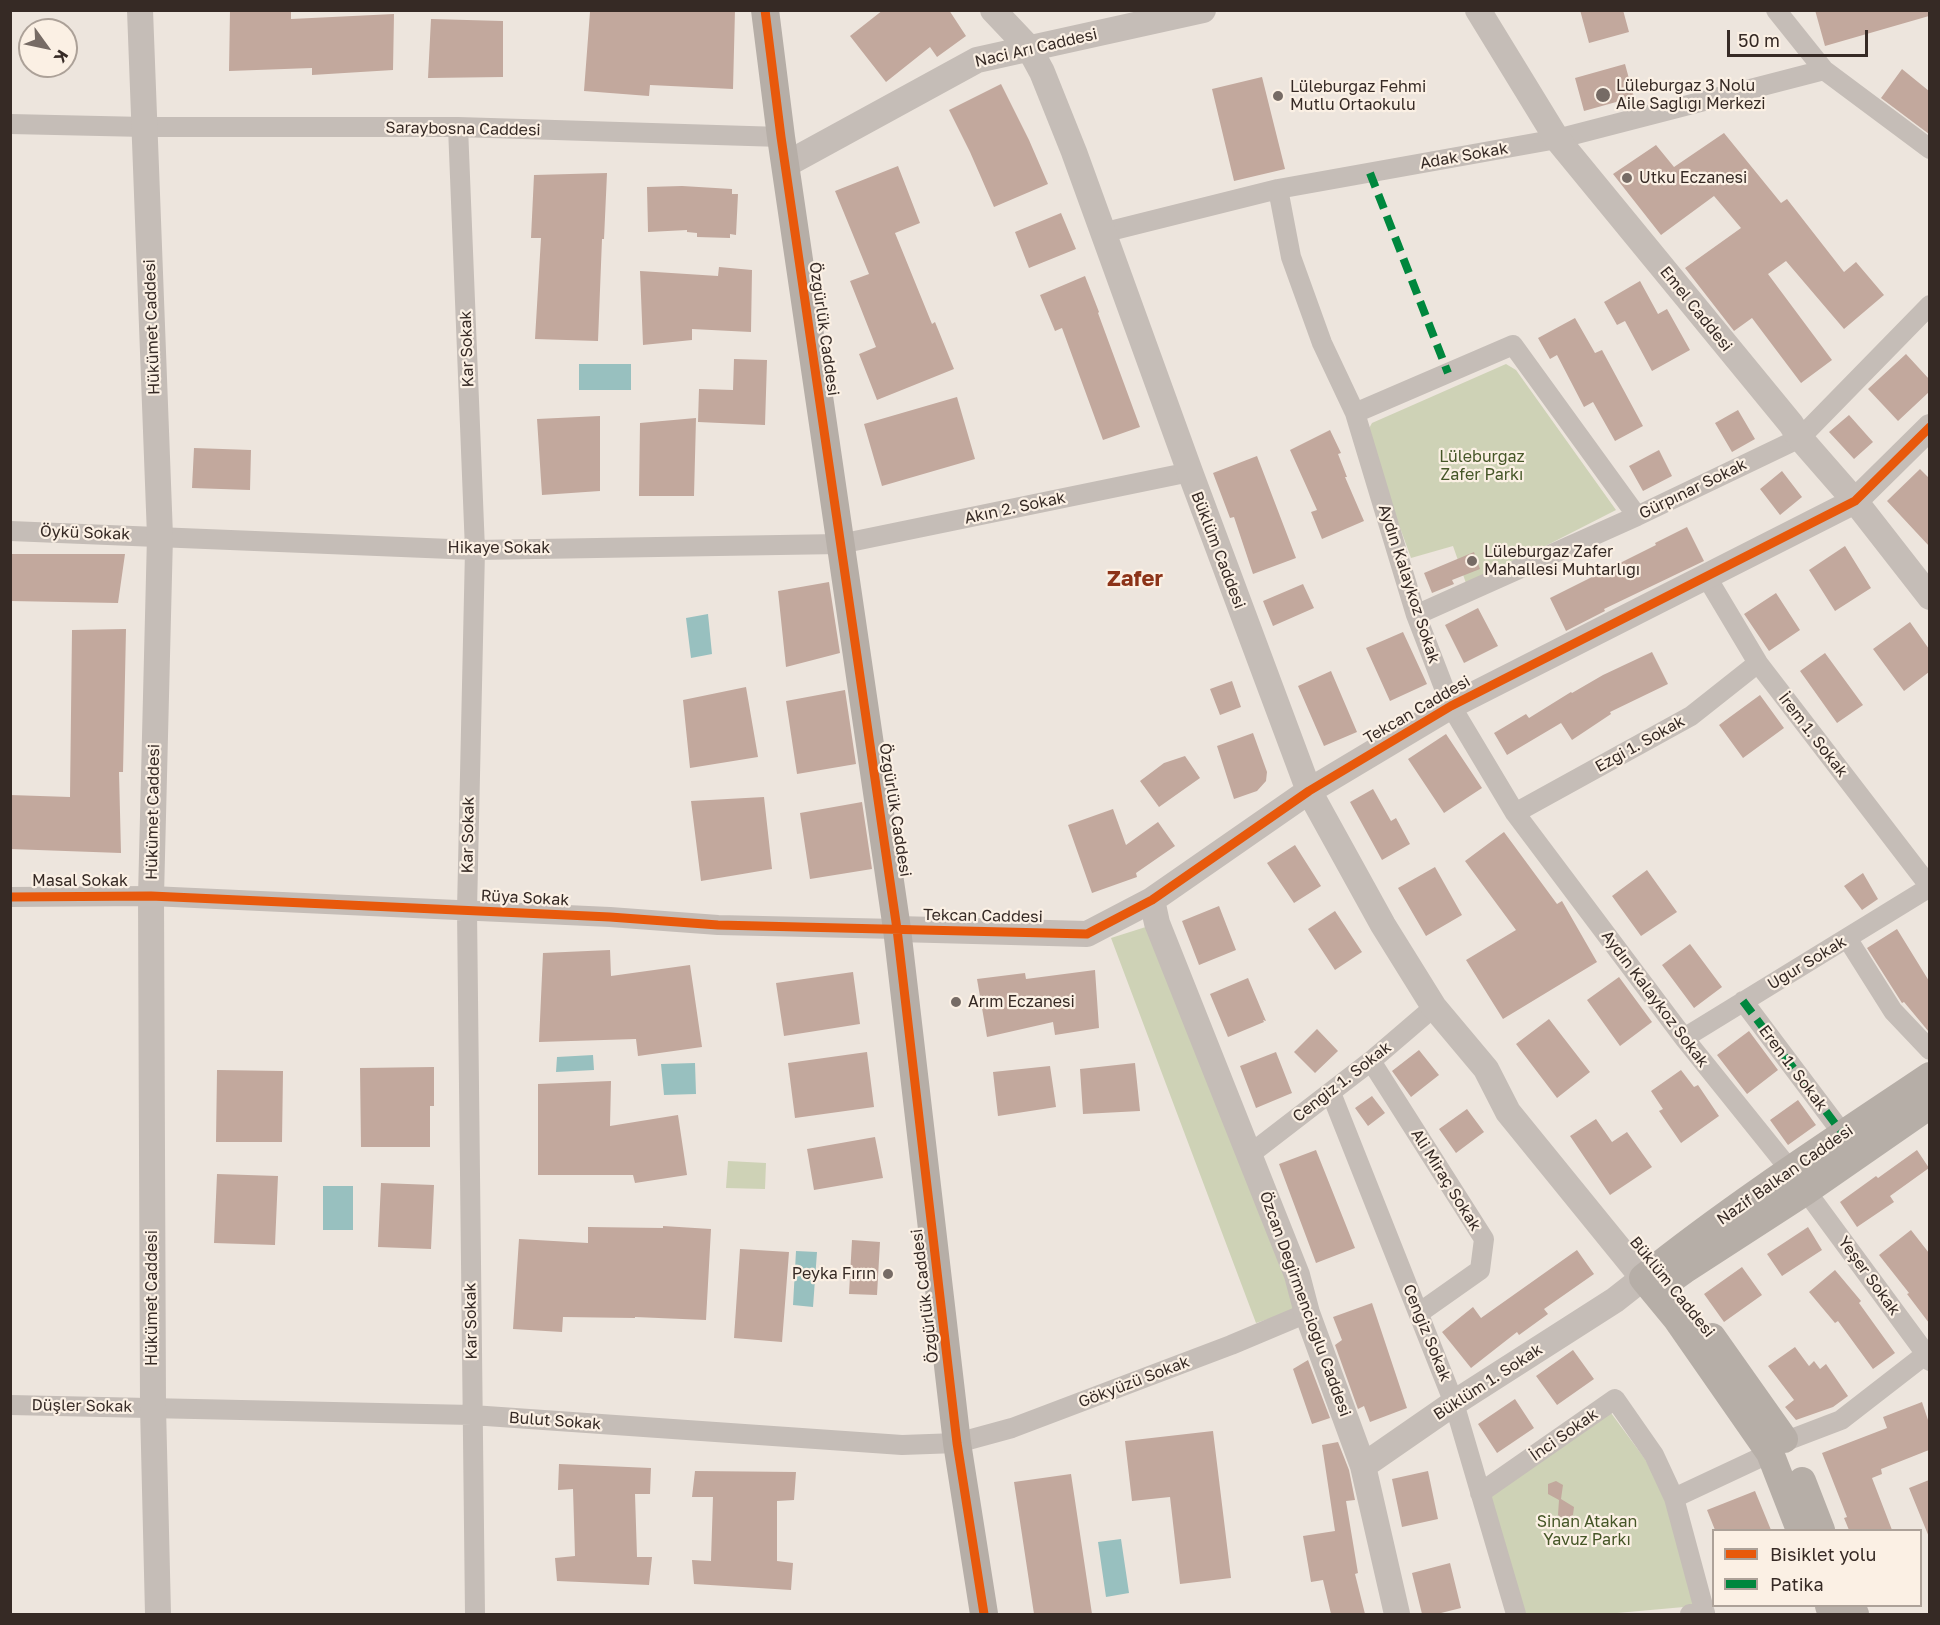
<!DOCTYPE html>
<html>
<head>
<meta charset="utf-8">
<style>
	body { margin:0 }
	#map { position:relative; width:1940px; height:1625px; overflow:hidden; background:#ede5dd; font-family:"Golos Text",sans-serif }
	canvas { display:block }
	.frame { position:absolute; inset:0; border:12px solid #362a25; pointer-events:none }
	.legend { position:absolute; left:1712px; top:1529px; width:210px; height:78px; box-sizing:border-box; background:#fbf0e4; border:2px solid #aca198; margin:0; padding:8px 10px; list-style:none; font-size:18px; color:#362a25 }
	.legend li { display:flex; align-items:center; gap:12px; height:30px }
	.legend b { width:30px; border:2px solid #aca198 }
	.north { position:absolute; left:18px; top:18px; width:60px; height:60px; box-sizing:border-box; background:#fbf0e4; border:2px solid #aca198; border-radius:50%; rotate:123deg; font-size:16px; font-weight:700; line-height:24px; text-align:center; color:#362a25 }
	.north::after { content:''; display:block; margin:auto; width:21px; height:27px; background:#766b65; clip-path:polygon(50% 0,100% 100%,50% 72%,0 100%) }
	.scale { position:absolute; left:1727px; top:30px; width:141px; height:27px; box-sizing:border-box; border:3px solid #362a25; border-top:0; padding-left:8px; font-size:18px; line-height:21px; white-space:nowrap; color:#362a25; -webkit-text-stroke:4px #fbf0e4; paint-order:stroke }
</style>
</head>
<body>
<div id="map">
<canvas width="1940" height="1625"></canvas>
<div class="frame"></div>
<ul class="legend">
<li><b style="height:8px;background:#e8590c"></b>Bisiklet yolu</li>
<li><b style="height:8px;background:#00873e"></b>Patika</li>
</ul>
<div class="north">K</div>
<div class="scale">50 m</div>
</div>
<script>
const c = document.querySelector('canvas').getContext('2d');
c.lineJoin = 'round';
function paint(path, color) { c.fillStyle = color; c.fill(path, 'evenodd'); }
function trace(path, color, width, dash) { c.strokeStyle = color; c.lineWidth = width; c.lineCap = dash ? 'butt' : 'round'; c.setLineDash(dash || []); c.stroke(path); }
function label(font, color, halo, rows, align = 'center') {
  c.font = font + ' "Golos Text",sans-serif'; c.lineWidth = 4.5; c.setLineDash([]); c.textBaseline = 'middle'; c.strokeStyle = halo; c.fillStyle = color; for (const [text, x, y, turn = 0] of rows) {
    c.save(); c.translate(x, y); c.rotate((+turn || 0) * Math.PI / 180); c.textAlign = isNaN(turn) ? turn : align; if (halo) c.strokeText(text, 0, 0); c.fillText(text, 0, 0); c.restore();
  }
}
const green = new Path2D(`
	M1506,364L1516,370L1616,510L1467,586L1453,546L1411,558L1366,434L1372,423Z
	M1152,925L1299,1309L1256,1323L1111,938Z
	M728,1161L766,1163L765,1189L726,1188Z
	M1611,1413L1645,1459L1665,1497L1695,1606L1606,1614H1523L1489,1496Z`);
const water = new Path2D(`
	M579,364H631V390H579Z
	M708,614L712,654L691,658L686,618Z
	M593,1055L594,1070L556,1072L557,1057Z
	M695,1063L696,1094L664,1095L661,1064Z
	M323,1186H353V1230H323Z
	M796,1251L817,1252L813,1307L793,1305Z
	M1121,1539L1129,1593L1106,1597L1098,1542Z`);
const building = new Path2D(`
	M230,10H291V19L394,14L393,70L312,75V68L229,71Z
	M735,10L733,89L650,85L649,96L584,91L590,12Z
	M883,10H949L966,36L937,57L930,47L886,82L850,36Z
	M1580,10H1623L1629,32L1589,43Z
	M1815,10H1929V16L1825,46Z
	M431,19L503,21V77L428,78Z
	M1625,64L1634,97L1584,111L1575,78Z
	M1902,69L1929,91V134L1881,98Z
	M1262,77L1285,169L1234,181L1212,89Z
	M1001,84L1029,140L1048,184L994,207L970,152L949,110Z
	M1724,133L1781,203L1787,199L1844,272L1856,262L1884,295L1844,329L1786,261L1768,274L1832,360L1801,383L1752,318L1734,331L1685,268L1741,228L1714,196L1661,235L1613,174L1656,145L1674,167Z
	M898,166L920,223L895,233L932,324L935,322L954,369L877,400L859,354L876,347L850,281L869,274L835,191Z
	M607,173L604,239H602L598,341L535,339L541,238H531L534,175Z
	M682,186L732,189V194H738L736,235L730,234V238L697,237V233L687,232V230L648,232L647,187Z
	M1061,213L1076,249L1029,268L1015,232Z
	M719,267L752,270L751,332L692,329V340L643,345L640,271L718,276Z
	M1085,276L1099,312L1098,313L1140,427L1103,440L1062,328L1055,331L1040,295Z
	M1640,281L1658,314L1667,309L1690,350L1652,371L1625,321L1617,325L1604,302Z
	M1575,318L1595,353L1602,350L1643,426L1615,441L1593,402L1584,407L1557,355L1550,359L1538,338Z
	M1906,354L1929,379V392L1898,421L1868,389Z
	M734,359L767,360L765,425L698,422L699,389L733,390Z
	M957,397L975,459L882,486L864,424Z
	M1738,410L1755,439L1732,452L1715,423Z
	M1849,415L1873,442L1854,459L1829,432Z
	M600,416V491L542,495L537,419Z
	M696,418L694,496H639L640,423Z
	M1330,430L1341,453L1338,454L1347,477H1345L1364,521L1322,539L1311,512L1317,510L1290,450Z
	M194,448L251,450L250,490L192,488Z
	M1659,450L1672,476L1643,491L1629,466Z
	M1257,456L1296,558L1253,574L1234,517L1230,518L1213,473Z
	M1920,469L1929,478V546L1887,501Z
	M1782,471L1802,497L1780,515L1760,489Z
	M1687,527L1704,561L1604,609L1605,611L1566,631L1550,598L1656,545L1655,543Z
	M1845,546L1871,588L1835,611L1809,570Z
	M1474,552L1480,569L1452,580L1454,584L1432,593L1424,573Z
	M10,554H125L118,603L10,601Z
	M829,582L840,653L786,667L778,591Z
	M1303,584L1314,608L1273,626L1263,601Z
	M1776,593L1800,630L1769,651L1744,614Z
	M1478,608L1498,646L1464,663L1445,625Z
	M1910,622L1929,649V672L1904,691L1873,649Z
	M126,629L123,772H119L121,853L10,849V795L70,797L72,630Z
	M1403,632L1427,684L1390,701L1366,648Z
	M1652,652L1668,684L1610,712L1611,714L1572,740L1561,723L1507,755L1494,733L1526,714L1529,718L1571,692L1572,693L1603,675Z
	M1825,653L1863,705L1837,723L1800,671Z
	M1331,671L1357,732L1324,746L1298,686Z
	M1232,681L1241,707L1220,715L1210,689Z
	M746,687L758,757L690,768L683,700Z
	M845,690L856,764L797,774L786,701Z
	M1760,695L1784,728L1743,758L1719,725Z
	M1253,733L1267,772L1266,781L1257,791L1234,799L1217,746Z
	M1446,734L1482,788L1444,813L1408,759Z
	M1185,756L1200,778L1159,807L1140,781L1164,763Z
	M1373,789L1391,821L1396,818L1410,844L1382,860L1350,802Z
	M764,797L772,869L701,881L691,801Z
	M862,802L872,869L810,879L800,813Z
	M1113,809L1126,845L1158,822L1175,846L1136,873L1137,877L1092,893L1068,825Z
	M1504,832L1557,904L1562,901L1597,962L1503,1019L1466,960L1516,930L1465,861Z
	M1295,845L1321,886L1294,903L1267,863Z
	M1435,867L1462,915L1426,936L1398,888Z
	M1647,870L1677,912L1641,936L1612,896Z
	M1863,873L1878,899L1862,910L1844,886Z
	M1219,906L1236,950L1199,965L1182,921Z
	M1335,911L1362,952L1335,970L1308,929Z
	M1897,929L1929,981V1032L1904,1002L1902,1003L1867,948Z
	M1690,944L1722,987L1694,1008L1662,965Z
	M610,950L611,976L690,965L702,1047L638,1056L636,1039L539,1042L543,953Z
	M1095,970L1099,1028L1055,1035L1053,1022L987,1037L977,979L1025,973L1026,979Z
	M853,972L860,1024L784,1036L776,983Z
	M1619,977L1652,1022L1620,1046L1587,1000Z
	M1248,978L1266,1021L1263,1020L1264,1022L1228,1037L1210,994Z
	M1549,1019L1590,1072L1557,1098L1516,1044Z
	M1317,1029L1338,1051L1315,1073L1294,1052Z
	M1749,1031L1778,1070L1747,1094L1717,1055Z
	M1419,1050L1439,1075L1411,1097L1392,1071Z
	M867,1052L874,1107L795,1118L788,1063Z
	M1276,1052L1292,1093L1256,1108L1240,1066Z
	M1135,1063L1140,1111L1083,1114L1080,1069Z
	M1050,1066L1056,1107L998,1116L993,1072Z
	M434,1067V1106H430V1147H361L360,1068Z
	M217,1070L283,1071L282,1142H216Z
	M1681,1070L1694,1087L1698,1085L1719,1116L1681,1143L1659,1111L1663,1109L1651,1091Z
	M611,1081L610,1126L678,1115L687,1175L635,1183L633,1175H538V1084Z
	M1372,1096L1385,1113L1368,1126L1355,1108Z
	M1798,1100L1816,1125L1788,1145L1770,1120Z
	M1467,1109L1484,1132L1456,1153L1439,1129Z
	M1596,1119L1612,1142L1627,1132L1652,1167L1610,1195L1570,1136Z
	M875,1137L883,1178L814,1190L807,1149Z
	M1316,1150L1355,1248L1316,1263L1279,1164Z
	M1917,1150L1929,1168L1890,1196L1894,1202L1857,1227L1840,1202L1876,1176L1878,1178Z
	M217,1174L278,1176L275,1245L214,1243Z
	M381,1183L434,1185L431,1249L378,1247Z
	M663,1226L711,1229L706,1320L635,1317V1318L563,1317L562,1332L513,1329L519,1239L588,1243V1227L663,1228Z
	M1808,1227L1822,1250L1782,1276L1767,1254Z
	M1911,1230L1929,1253V1323L1907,1294L1909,1293L1879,1255Z
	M852,1240L880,1242L877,1295L849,1294Z
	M740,1249L789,1252L782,1342L734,1338Z
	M1577,1250L1594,1274L1544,1309L1548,1314L1519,1335L1517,1332L1471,1368L1442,1332L1473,1307L1481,1318Z
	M1742,1267L1762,1295L1724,1322L1704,1294Z
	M1835,1270L1861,1301L1859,1303L1895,1353L1873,1369L1838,1321L1835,1323L1809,1292Z
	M1372,1303L1407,1408L1370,1422L1364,1406L1358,1409L1335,1345L1342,1340L1333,1317Z
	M1795,1347L1809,1366L1814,1361L1820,1369L1826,1364L1848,1396L1833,1407L1796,1420L1785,1407L1794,1400L1768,1366Z
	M1573,1350L1594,1379L1557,1405L1536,1376Z
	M1308,1360L1330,1418L1312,1424L1293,1369Z
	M1515,1399L1534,1428L1497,1453L1478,1424Z
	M1922,1402L1929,1423V1450L1881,1469L1882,1474L1872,1478L1892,1530H1849L1844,1518L1847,1517L1822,1453L1887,1428L1883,1417Z
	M1213,1431L1231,1578L1180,1584L1170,1497L1132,1501L1125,1441Z
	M1338,1442L1349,1470L1355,1500L1346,1501L1358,1573L1355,1574L1365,1614H1331L1323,1580L1311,1582L1303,1536L1335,1531L1322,1445Z
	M559,1464L651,1468L650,1494H635L637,1557H652L649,1585L557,1581L555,1558L575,1556L573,1489L558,1490Z
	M695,1471L796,1472L794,1500L777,1501V1561L793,1563L791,1590L694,1584L692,1560L711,1561L713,1497H692Z
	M1428,1471L1438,1519L1402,1527L1392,1479Z
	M1071,1474L1092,1614H1034L1014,1482Z
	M1929,1480V1537L1909,1488Z
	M1556,1481L1563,1485L1561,1499L1574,1507L1573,1515L1565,1520L1558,1515L1559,1500L1548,1494V1484Z
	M1755,1491L1771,1530H1715L1707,1510Z
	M1450,1563L1461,1608L1437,1614H1422L1412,1573Z`);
const minor = new Path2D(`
	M1776,10L1824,70L1930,149
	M10,124L145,127H458L781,137
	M458,127L475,550L467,910L475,1614
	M1278,189L1291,257L1322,343L1355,413L1416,615L1451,706L1515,813L1684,1038L1791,1171
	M1102,233L1278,189L1557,139L1824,70
	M1355,413L1513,345L1637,516
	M10,531L475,550L840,544L1190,472
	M1416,615L1637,516L1800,438L1930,305
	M1515,813L1691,716L1758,663
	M10,897L151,896L610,917L718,925L897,929
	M1847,938L1893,1011L1930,1050
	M1743,1001L1843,1134
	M1684,1038L1930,887L1758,663L1706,576
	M1371,1061L1484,1239L1480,1270L1419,1313
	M1331,1093L1454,1403L1516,1614
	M1249,1155L1371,1061L1434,1007
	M1806,1191L1926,1354L1930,1361
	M10,1405L472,1415L902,1445L957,1443L1012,1428L1231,1345L1307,1313
	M1786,1441L1841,1420L1930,1351
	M1480,1493L1615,1399L1654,1455L1674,1498L1770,1453
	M1674,1498L1705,1613L1690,1614`);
const tertiary = new Path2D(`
	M140,10L160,536L151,896L153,1407L158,1614
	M993,10L1029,48L1042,72L1074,152L1190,472L1309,791L1383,925L1434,1007L1486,1069L1508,1112L1643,1278L1615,1300L1454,1403L1363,1466
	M1478,10L1557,139L1791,424L1800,438L1855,501L1930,597
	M785,165L977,60L1203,10
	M1152,900L1157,923L1297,1275L1307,1313L1363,1466L1397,1614
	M897,929L1087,934L1152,900L1309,791L1451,706L1855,501L1930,427`);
const secondary = new Path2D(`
	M765,10L781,137L897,929L957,1443L984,1614
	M1663,1285L1684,1270L1806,1191L1930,1105
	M1712,1337L1784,1439
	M1802,1481L1821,1530
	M1800,1530L1770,1453L1676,1318L1643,1278C1734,1205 1833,1141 1930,1076
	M1829,1606L1832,1614
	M1851,1606L1855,1614`);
const quiet = new Path2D(`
	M1370,173L1448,373
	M1743,1001L1843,1134`);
const cycleway = new Path2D(`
	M765,10L781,137L897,929L957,1443L984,1614
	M10,897L151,896L610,917L718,925L1087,934L1152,900L1309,791L1451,706L1855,501L1930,427`);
const markers = [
	[1603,95,8,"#766b65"],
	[1278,96,6,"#766b65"],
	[1627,178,6,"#766b65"],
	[1472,561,6,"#766b65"],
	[956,1002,6,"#766b65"],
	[888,1274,6,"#766b65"]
];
const streetNames = [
	["Naci Arı Caddesi",1036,48,-13],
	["Saraybosna Caddesi",463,129,1],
	["Adak Sokak",1464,156,-10],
	["Emel Caddesi",1696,309,51],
	["Hükümet Caddesi",152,327,-92],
	["Özgürlük Caddesi",824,329,82],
	["Kar Sokak",467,349,-92],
	["Gürpınar Sokak",1693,489,-26],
	["Akın 2. Sokak",1015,508,-12],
	["Öykü Sokak",85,533,2],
	["Hikaye Sokak",499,548],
	["Büklüm Caddesi",1218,550,69],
	["Aydın Kalaykoz Sokak",1409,584,72],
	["Tekcan Caddesi",1417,710,-30],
	["İrem 1. Sokak",1813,735,52],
	["Ezgi 1. Sokak",1640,744,-29],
	["Özgürlük Caddesi",895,810,81],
	["Hükümet Caddesi",153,812,-89],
	["Kar Sokak",468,835,-89],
	["Masal Sokak",80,881],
	["Rüya Sokak",525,898,3],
	["Tekcan Caddesi",983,916,1],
	["Uğur Sokak",1807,963,-31],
	["Aydın Kalaykoz Sokak",1655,999,53],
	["Eren 1. Sokak",1793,1068,53],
	["Cengiz 1. Sokak",1342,1082,-38],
	["Nazif Balkan Caddesi",1785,1175,-35],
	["Ali Miraç Sokak",1446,1180,58],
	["Yeşer Sokak",1869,1276,54],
	["Büklüm Caddesi",1672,1287,51],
	["Özgürlük Caddesi",925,1296,-97],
	["Hükümet Caddesi",152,1298,-90],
	["Özcan Değirmencioğlu Caddesi",1305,1304,70],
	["Kar Sokak",471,1321,-91],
	["Cengiz Sokak",1427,1333,68],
	["Gökyüzü Sokak",1134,1382,-21],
	["Büklüm 1. Sokak",1488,1382,-33],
	["Düşler Sokak",82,1406,1],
	["Bulut Sokak",555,1421,4],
	["İnci Sokak",1564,1435,-35]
];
const poiNames = [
	["Lüleburgaz 3 Nolu",1616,86],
	["Aile Sağlığı Merkezi",1616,104],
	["Lüleburgaz Fehmi",1290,87],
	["Mutlu Ortaokulu",1290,105],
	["Utku Eczanesi",1639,178],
	["Lüleburgaz Zafer",1484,552],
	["Mahallesi Muhtarlığı",1484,570],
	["Arım Eczanesi",968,1002],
	["Peyka Fırın",876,1274,"right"]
];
const parkNames = [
	["Lüleburgaz",1482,457],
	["Zafer Parkı",1482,475],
	["Sinan Atakan",1587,1522],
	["Yavuz Parkı",1587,1540]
];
const districtNames = [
	["Zafer",1135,579]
];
paint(green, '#ced2b6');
paint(water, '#98c0bf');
paint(building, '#c2a89d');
trace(minor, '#c5bdb7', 20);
trace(tertiary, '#c5bdb7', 26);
trace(secondary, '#b6aea7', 28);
trace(quiet, '#00873e', 8, [15, 8]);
trace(cycleway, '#e8590c', 9);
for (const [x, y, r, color] of markers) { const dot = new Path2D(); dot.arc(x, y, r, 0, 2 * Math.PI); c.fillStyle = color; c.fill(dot); trace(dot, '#fbf0e4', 2); }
label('16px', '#362a25', '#fbf0e4', streetNames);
label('16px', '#362a25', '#fbf0e4', poiNames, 'left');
label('16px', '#455627', '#fbf0e4', parkNames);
label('bold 22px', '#8c3318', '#fbf0e4', districtNames);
</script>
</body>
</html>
